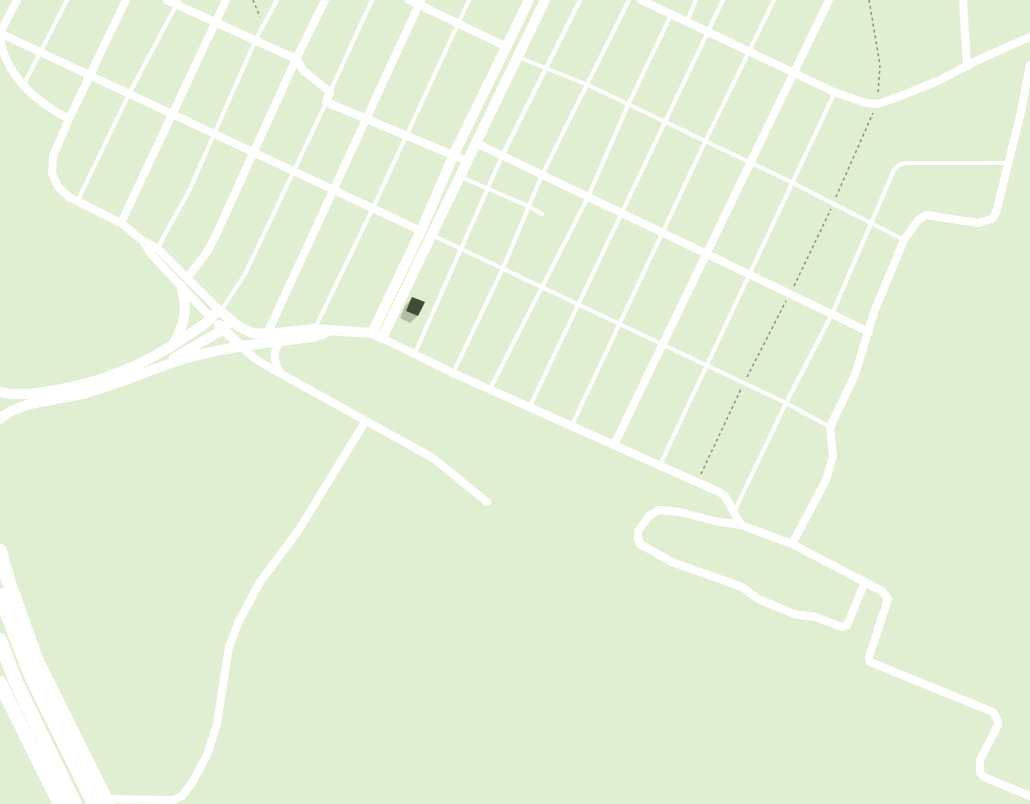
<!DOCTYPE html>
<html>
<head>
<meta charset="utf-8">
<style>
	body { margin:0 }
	canvas { display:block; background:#e0eed2 }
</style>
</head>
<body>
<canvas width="1030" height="804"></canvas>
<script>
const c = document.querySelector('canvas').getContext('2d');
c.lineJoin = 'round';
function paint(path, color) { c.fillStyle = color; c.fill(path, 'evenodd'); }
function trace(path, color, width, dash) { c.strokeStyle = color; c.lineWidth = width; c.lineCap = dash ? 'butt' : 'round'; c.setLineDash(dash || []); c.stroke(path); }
const shadow = new Path2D(`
	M412,298L417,316L410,323L400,318L405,306Z`);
const building = new Path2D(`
	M412,297L425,302L418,316L406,311Z`);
const path = new Path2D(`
	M253,0L260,17
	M869,0L880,65L878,94
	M836,197L873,113
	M794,286L831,209
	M747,377L786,301
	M701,474L741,389`);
const service = new Path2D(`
	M687,21L696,0
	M518,57L588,85L791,182L904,240
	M23,86L67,0
	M330,92L372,0
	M461,177L528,206L542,214
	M78,200L129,94L179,0
	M434,236L786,403L830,427
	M158,247L189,191L256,39L277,0
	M221,311L245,274L326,103
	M315,328L373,208L469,0
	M415,353L502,156L580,0
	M453,373L503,268L542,175L629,0
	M490,389L588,197L628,105L671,15
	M530,406L723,0
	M572,425L705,142L774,0
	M660,465L834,94
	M734,512L786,403L832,314L894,170L899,165L906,163H1007`);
const minor = new Path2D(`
	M17,0L0,33L421,231
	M126,0L69,119L53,156L52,173L58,187L69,197L121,223L143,241L157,248L218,309
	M167,0L296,59L304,71L330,92L326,102L467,161
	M409,0L507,47
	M641,0L834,92L866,103L877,104L893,99L938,81L978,60L1030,37
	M963,0L967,66
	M0,33C2,72 35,102 69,119
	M476,143L869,332
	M121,223L226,0
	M143,241L151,254L212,319
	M188,277L207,252L215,237L296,59L325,0
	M267,334L421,0
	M382,338L453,373L719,492L725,496L741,525L792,544L882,591L888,599L869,657L870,662L993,712L998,721V725L980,760V773L984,777L1030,796
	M241,346L254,358L265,365L433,458L487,502
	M280,372C274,362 272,350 281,341
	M614,445L829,0
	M741,525L714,521L680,512L659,510L649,516L638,531V539L640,544L672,562L742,587L758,599L794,614L815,617L842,627L847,625L865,582
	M792,544L826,480L833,456L830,427L855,375L874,312L904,240L918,220L926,215L978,223L992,219L996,213L1020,116L1030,65
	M106,799L173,800L182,796L192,783L207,755L217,724L229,647L239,621L260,582L298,531L365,422`);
const tertiary = new Path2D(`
	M219,325L241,346
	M372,333L421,231L454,154L529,0
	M174,343C186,321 187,312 182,287
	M174,358L224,329L231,320
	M0,392C17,396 34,394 51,391C103,382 143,366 187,336C199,328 211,321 218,309L238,326L252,333L267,334L314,329L372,333L382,338L545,0
	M0,419C18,401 61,400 86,393C122,383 155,367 191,357C230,346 272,342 313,337L327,332`);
const trunk = new Path2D(`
	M0,551L8,580L36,659L108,804
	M0,595L31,676L94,804
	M0,640L16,682L75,804
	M0,683L60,804`);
paint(shadow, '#0003');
paint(building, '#414c35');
trace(path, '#87917d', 1.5, [3, 3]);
trace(service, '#fff', 4);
trace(minor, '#fff', 8);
trace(tertiary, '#fff', 10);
trace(trunk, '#fff', 14);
</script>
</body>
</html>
